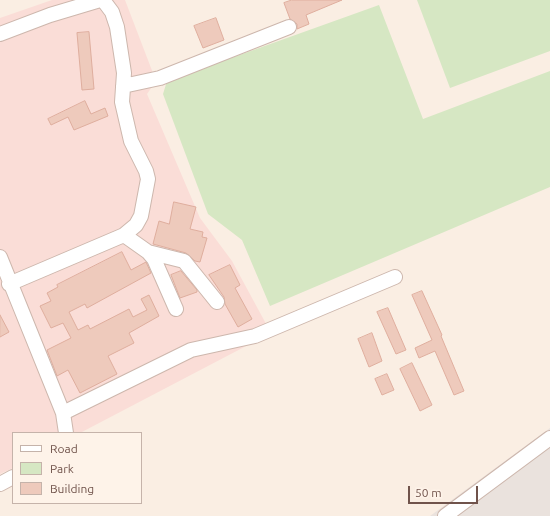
<!DOCTYPE html>
<html>
<head>
<meta charset="utf-8">
<style>
	body { margin:0 }
	#map { position:relative; width:550px; height:516px; overflow:hidden; background:#faeee3; font-family:Ubuntu,sans-serif }
	canvas { display:block }
	.legend { position:absolute; left:12px; top:432px; width:130px; height:72px; box-sizing:border-box; background:#fef3e9; border:1px solid #c5b3aa; margin:0; padding:5px 7px; list-style:none; font-size:12px; color:#70534b }
	.legend li { display:flex; align-items:center; gap:8px; height:20px }
	.legend b { width:20px; border:1px solid #c5b3aa }
	.scale { position:absolute; left:408px; top:486px; width:70px; height:18px; box-sizing:border-box; border:2px solid #70534b; border-top:0; padding-left:5px; font-size:12px; line-height:14px; white-space:nowrap; color:#70534b; -webkit-text-stroke:3px #fef3e9; paint-order:stroke }
</style>
</head>
<body>
<div id="map">
<canvas width="550" height="516"></canvas>
<ul class="legend">
<li><b style="height:5px;background:#fff"></b>Road</li>
<li><b style="height:11px;background:#d6e7c3"></b>Park</li>
<li><b style="height:11px;background:#eecabc"></b>Building</li>
</ul>
<div class="scale">50 m</div>
</div>
<script>
const c = document.querySelector('canvas').getContext('2d');
c.lineJoin = 'round';
function paint(path, color) { c.fillStyle = color; c.fill(path, 'evenodd'); }
function trace(path, color, width, dash) { c.strokeStyle = color; c.lineWidth = width; c.lineCap = dash ? 'butt' : 'round'; c.setLineDash(dash || []); c.stroke(path); }
const commercial = new Path2D(`
	M52,0H125L156,81L147,94L200,218L232,261L271,333L80,433H13V468L0,474V18Z`);
const industrial = new Path2D(`
	M550,428V516H430Z`);
const green = new Path2D(`
	M417,0H550V51L450,88Z
	M379,5L423,119L550,71V187L270,306L242,240L208,214L163,94L167,81Z`);
const building = new Path2D(`
	M292,0H342L306,15L309,24L297,29V24L290,19L284,3Z
	M216,18L224,40L203,48L194,26Z
	M89,32L94,89L82,90L77,33Z
	M85,101L91,114L105,108L108,116L74,130L68,117L51,125L48,119Z
	M174,202L196,207L190,229L203,232L202,237L207,238L200,262L195,261L186,253L153,244L159,221L169,224Z
	M122,252L131,270L146,262L151,273L87,308L85,304L69,312L78,330L88,325L90,329L129,309L133,317L147,310L141,299L149,295L159,316L129,333L134,343L108,356L117,374L80,393L68,370L57,376L47,350L71,338L63,323L51,328L40,306L51,301L47,293L58,287L57,285Z
	M230,265L240,285L235,288L252,319L238,327L225,304L224,297L209,275Z
	M181,271L197,290V292L180,298L171,275Z
	M422,291L442,335L441,336L464,391L454,395L435,351L419,358L415,348L432,340L412,295Z
	M388,308L406,350L396,354L377,312Z
	M0,315L9,332L0,337Z
	M372,333L382,361L369,367L358,339Z
	M412,363L432,405L420,411L400,369Z
	M387,374L394,390L382,395L375,379Z`);
const minor = new Path2D(`
	M0,34L50,15L100,0
	M123,86L160,78L289,27
	M124,235L148,252L154,259L176,309
	M148,252L184,261L217,302
	M0,257L63,413L66,433
	M9,284L124,235L136,225L141,216L148,179L146,171L131,141L122,102L124,73L117,27L112,12L103,0
	M63,413L191,350L255,336L395,277
	M0,484L13,477
	M445,516L550,438`);
paint(commercial, '#faddd7');
paint(industrial, '#eae2dd');
paint(green, '#d6e7c3');
paint(building, '#eecabc');
trace(building, '#dfae9e', 1);
trace(minor, '#cdb7ad', 16);
trace(minor, '#fff', 14);
</script>
</body>
</html>
